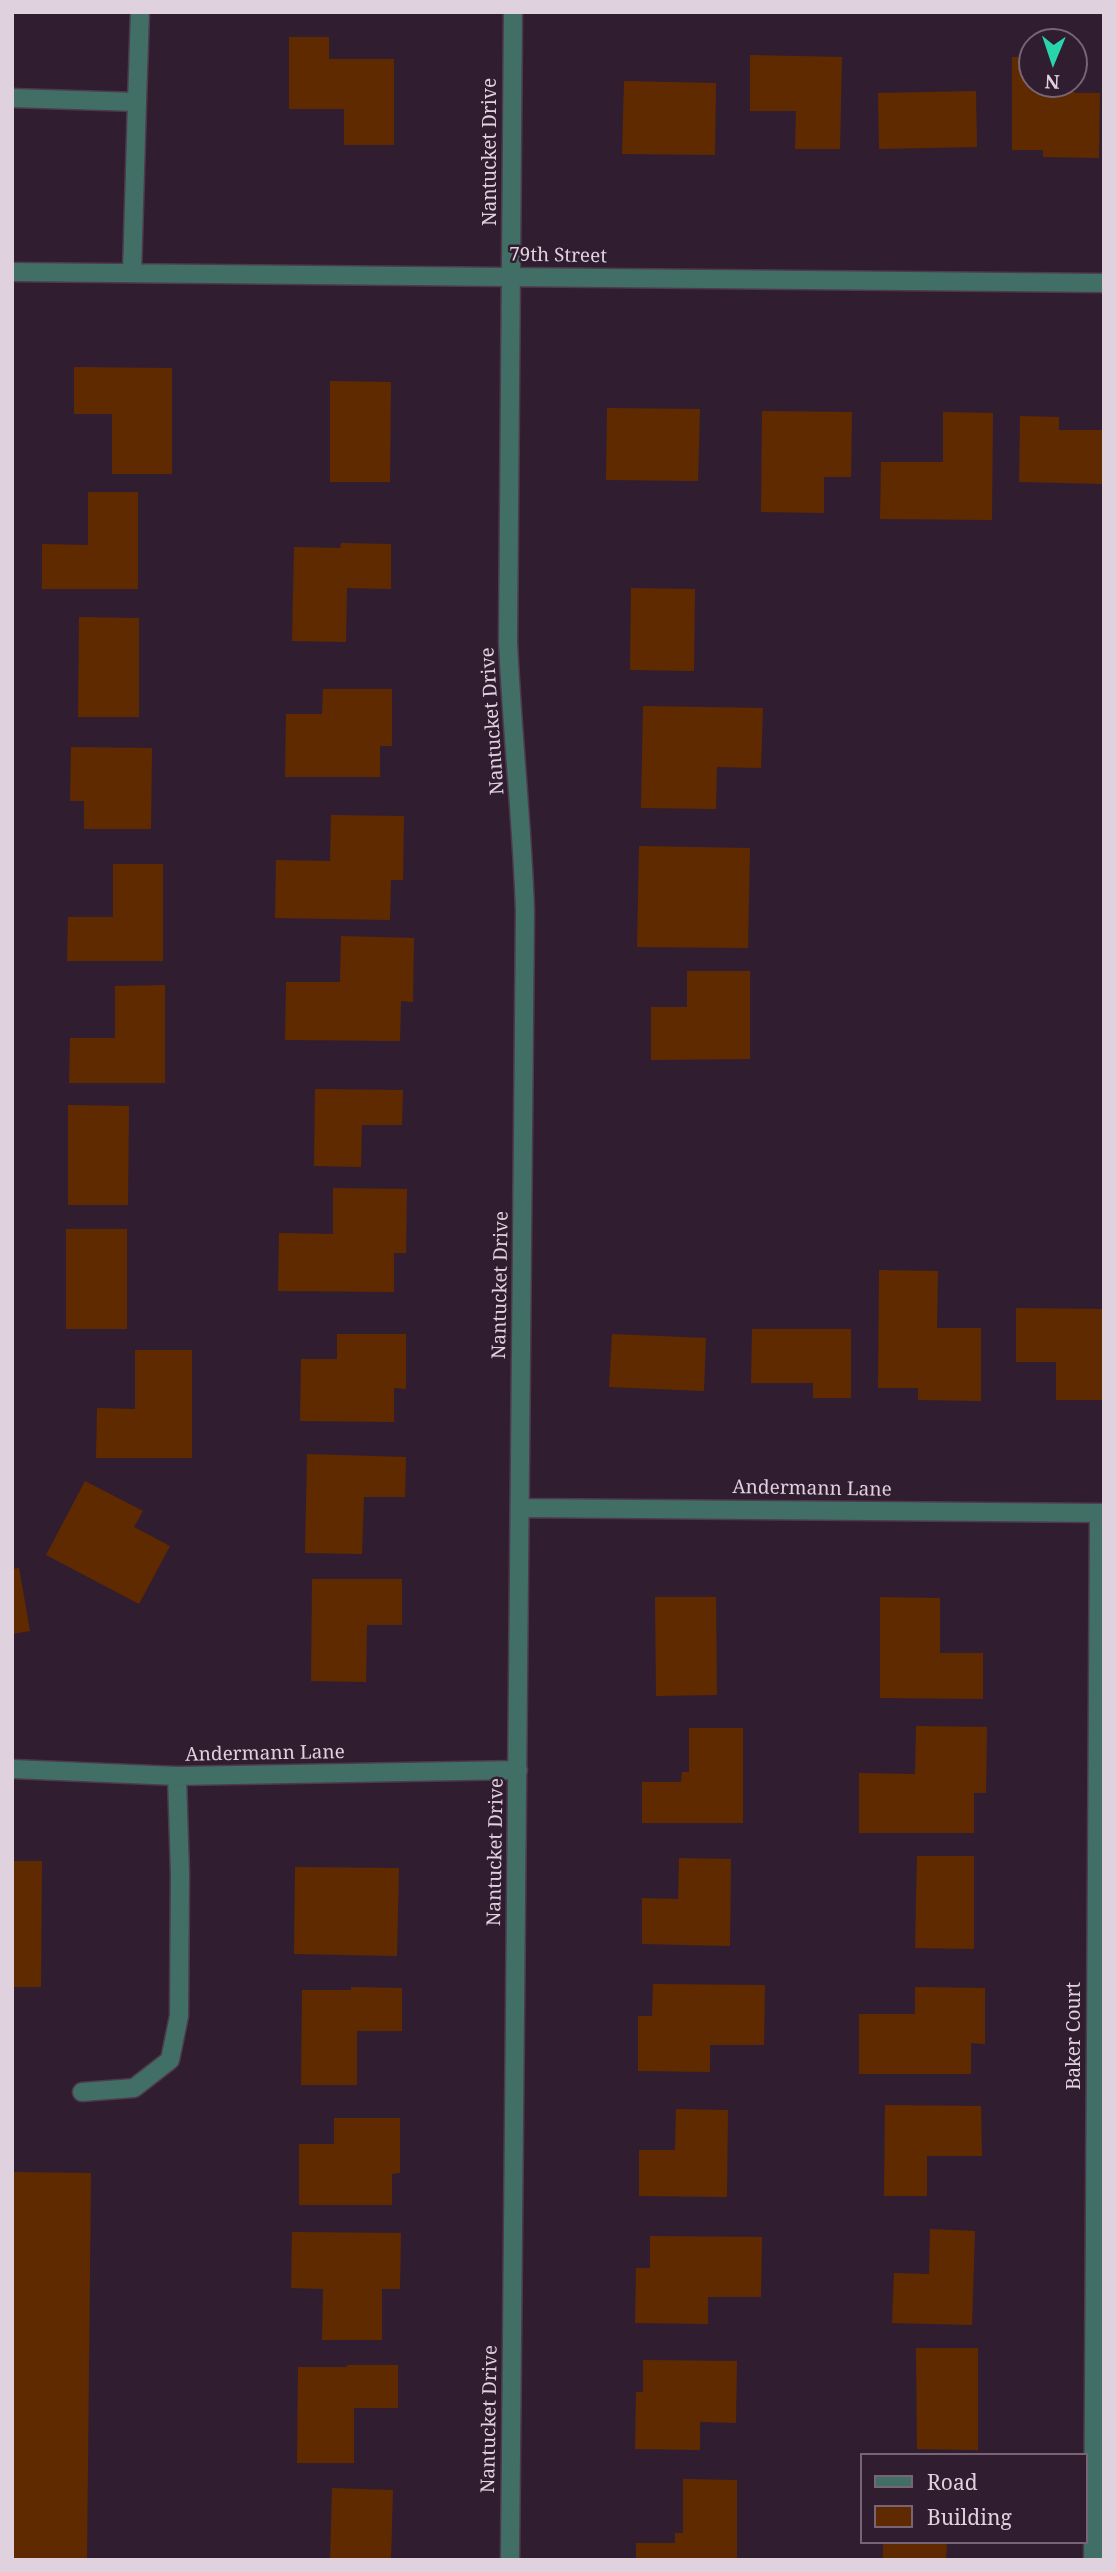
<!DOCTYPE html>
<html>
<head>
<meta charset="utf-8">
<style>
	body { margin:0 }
	#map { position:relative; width:1116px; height:2572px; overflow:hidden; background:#311d30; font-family:"Noto Serif",serif }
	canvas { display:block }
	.frame { position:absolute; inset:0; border:14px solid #dfd1dd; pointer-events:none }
	.legend { position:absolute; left:860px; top:2453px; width:228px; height:91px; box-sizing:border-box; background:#311d30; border:2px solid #776575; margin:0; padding:9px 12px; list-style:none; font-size:21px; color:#dfd1dd }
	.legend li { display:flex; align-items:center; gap:14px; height:35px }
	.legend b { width:35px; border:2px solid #776575 }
	.north { position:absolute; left:1018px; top:28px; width:70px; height:70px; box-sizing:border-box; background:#311d30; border:2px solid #776575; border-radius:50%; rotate:182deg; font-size:19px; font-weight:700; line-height:28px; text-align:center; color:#dfd1dd }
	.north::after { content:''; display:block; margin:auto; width:24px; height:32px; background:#28d5ad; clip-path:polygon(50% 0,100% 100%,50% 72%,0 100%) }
</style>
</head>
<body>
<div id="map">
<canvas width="1116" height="2572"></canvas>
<div class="frame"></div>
<ul class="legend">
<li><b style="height:9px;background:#416e65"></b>Road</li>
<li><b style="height:19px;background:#602a00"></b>Building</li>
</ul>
<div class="north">N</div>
</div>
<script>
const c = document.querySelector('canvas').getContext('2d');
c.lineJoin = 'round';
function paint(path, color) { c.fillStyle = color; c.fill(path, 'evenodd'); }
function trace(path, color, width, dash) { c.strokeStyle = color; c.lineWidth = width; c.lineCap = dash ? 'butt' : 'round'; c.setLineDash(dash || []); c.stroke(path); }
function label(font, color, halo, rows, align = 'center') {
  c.font = font + ' "Noto Serif",serif'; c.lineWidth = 5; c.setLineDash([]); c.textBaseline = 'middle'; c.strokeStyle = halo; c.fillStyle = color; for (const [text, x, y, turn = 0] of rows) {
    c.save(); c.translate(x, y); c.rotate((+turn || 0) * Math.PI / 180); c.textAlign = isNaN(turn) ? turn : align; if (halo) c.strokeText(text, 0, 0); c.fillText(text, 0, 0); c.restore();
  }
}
const building = new Path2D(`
	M289,37H329V59H394V145H344V109H289Z
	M750,55L842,57L840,149H795L796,111H750Z
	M1012,57H1032V84H1074V93H1100L1099,158L1043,157V150H1012Z
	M624,81L716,83L715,155L622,154Z
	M976,91L977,147L879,149L878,93Z
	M74,367L172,368V474H112V414H74Z
	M330,381L391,382L390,482H330Z
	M607,408L700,409L698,481L606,480Z
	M762,411L852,412L851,477H824V513L761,512Z
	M943,412L993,413L992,520L880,519L881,462H943Z
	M1020,416L1059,417V430H1104V484L1019,482Z
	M88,492H138V589H42V544L88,545Z
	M341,543L391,544V589L347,588L346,642L292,641L294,547L340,548Z
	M631,588L695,589L694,671L630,670Z
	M79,617L139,618V717H78Z
	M323,689H392V746H380V777H285L286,714H322Z
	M643,706L763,708L761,768L717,767L716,809L641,808Z
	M71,747L152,748L151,829H84V801H70Z
	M331,815L404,816L403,880H391L390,920L275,918L276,860L330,861Z
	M639,846L750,848L748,948L637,947Z
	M113,864H163V961H67L68,917H113Z
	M341,936L414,938L413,1002L401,1001L400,1041L285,1040L286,982H340Z
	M687,971H750V1059L651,1060V1007H687Z
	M165,985V1083H69L70,1038H115V986Z
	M315,1089L403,1090L402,1125H362L361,1167L314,1166Z
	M68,1105L129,1106L128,1205H68Z
	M333,1188L407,1189L406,1253H394V1292L278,1291L279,1233L333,1234Z
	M66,1229H127V1329H66Z
	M879,1270L938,1271L937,1328H981V1401L918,1400V1388H878Z
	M1016,1308L1104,1309V1400H1056V1362H1016Z
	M752,1329H851V1398H813V1383H751Z
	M337,1334H406V1389L394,1388V1422L300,1421L301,1359H337Z
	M612,1334L706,1338L704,1391L609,1387Z
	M135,1350H192V1458H96L97,1408L135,1409Z
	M307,1454L406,1457L405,1497H364L362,1554L305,1553Z
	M85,1481L143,1511L134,1527L170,1546L139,1604L46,1555Z
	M19,1568L30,1631L12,1634V1569Z
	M312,1579H402V1625H367L366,1682L311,1681Z
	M655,1597H716L717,1695L656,1696Z
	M880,1597L940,1598V1653H983V1699L880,1698Z
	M916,1726L987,1727L986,1793H974V1833H859V1773L915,1774Z
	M689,1728H743V1823H642V1782H681L682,1772H689Z
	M917,1856H974V1949L915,1948Z
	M679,1858L731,1859L730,1946L642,1944V1898L678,1899Z
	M12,1861H42L41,1987H12Z
	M295,1867L399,1868L397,1956L294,1954Z
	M653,1984L765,1985L764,2045H710V2072L638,2071V2016H652Z
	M351,1987L402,1988V2031H357V2085H301L302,1990H351Z
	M915,1987L985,1988V2044L971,2043V2074H859V2014H915Z
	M885,2105L981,2106L982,2156H927V2196H884Z
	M676,2109L728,2110L727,2197L639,2196V2150H675Z
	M334,2118H400V2173L392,2174V2205H299V2144H334Z
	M12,2172L91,2173L87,2560H12Z
	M930,2229L975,2231L972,2325L892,2323L894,2273L929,2274Z
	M292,2232L401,2233L400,2289H382V2340H322L323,2289L291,2288Z
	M650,2236L762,2237L761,2297H708V2324L635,2323L636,2268H650Z
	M916,2348H978V2450L917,2449Z
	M643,2360L737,2361L736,2423L700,2422V2450L635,2449L636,2392H643Z
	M347,2365H398V2408H354V2463H297L298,2367H347Z
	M683,2479L737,2480V2560H636V2543H675V2533H683Z
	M332,2488L393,2490L391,2560H330Z
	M883,2542H947L946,2560H883Z`);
const minor = new Path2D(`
	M12,98L137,102L140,12
	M12,272L1104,283
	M132,273L137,102
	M520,1508L1104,1513
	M12,1769L177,1776L518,1770
	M82,2092L134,2088L170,2060L179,2016L180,1874L177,1776
	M510,2560L525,911C522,821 512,732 508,642L513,12
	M1093,2560L1099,1513`);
const streetNames = [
	["Nantucket Drive",491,152,-90],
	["79th Street",558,256,1],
	["Nantucket Drive",493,721,-94],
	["Nantucket Drive",501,1285,-89],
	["Andermann Lane",812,1489,1],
	["Andermann Lane",265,1754,-1],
	["Nantucket Drive",496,1852,-89],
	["Baker Court",1075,2036,-90],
	["Nantucket Drive",490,2419,-89]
];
paint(building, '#602a00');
trace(minor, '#4d3a4c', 21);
trace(minor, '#416e65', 18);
label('19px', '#dfd1dd', '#311d30', streetNames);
</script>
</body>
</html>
